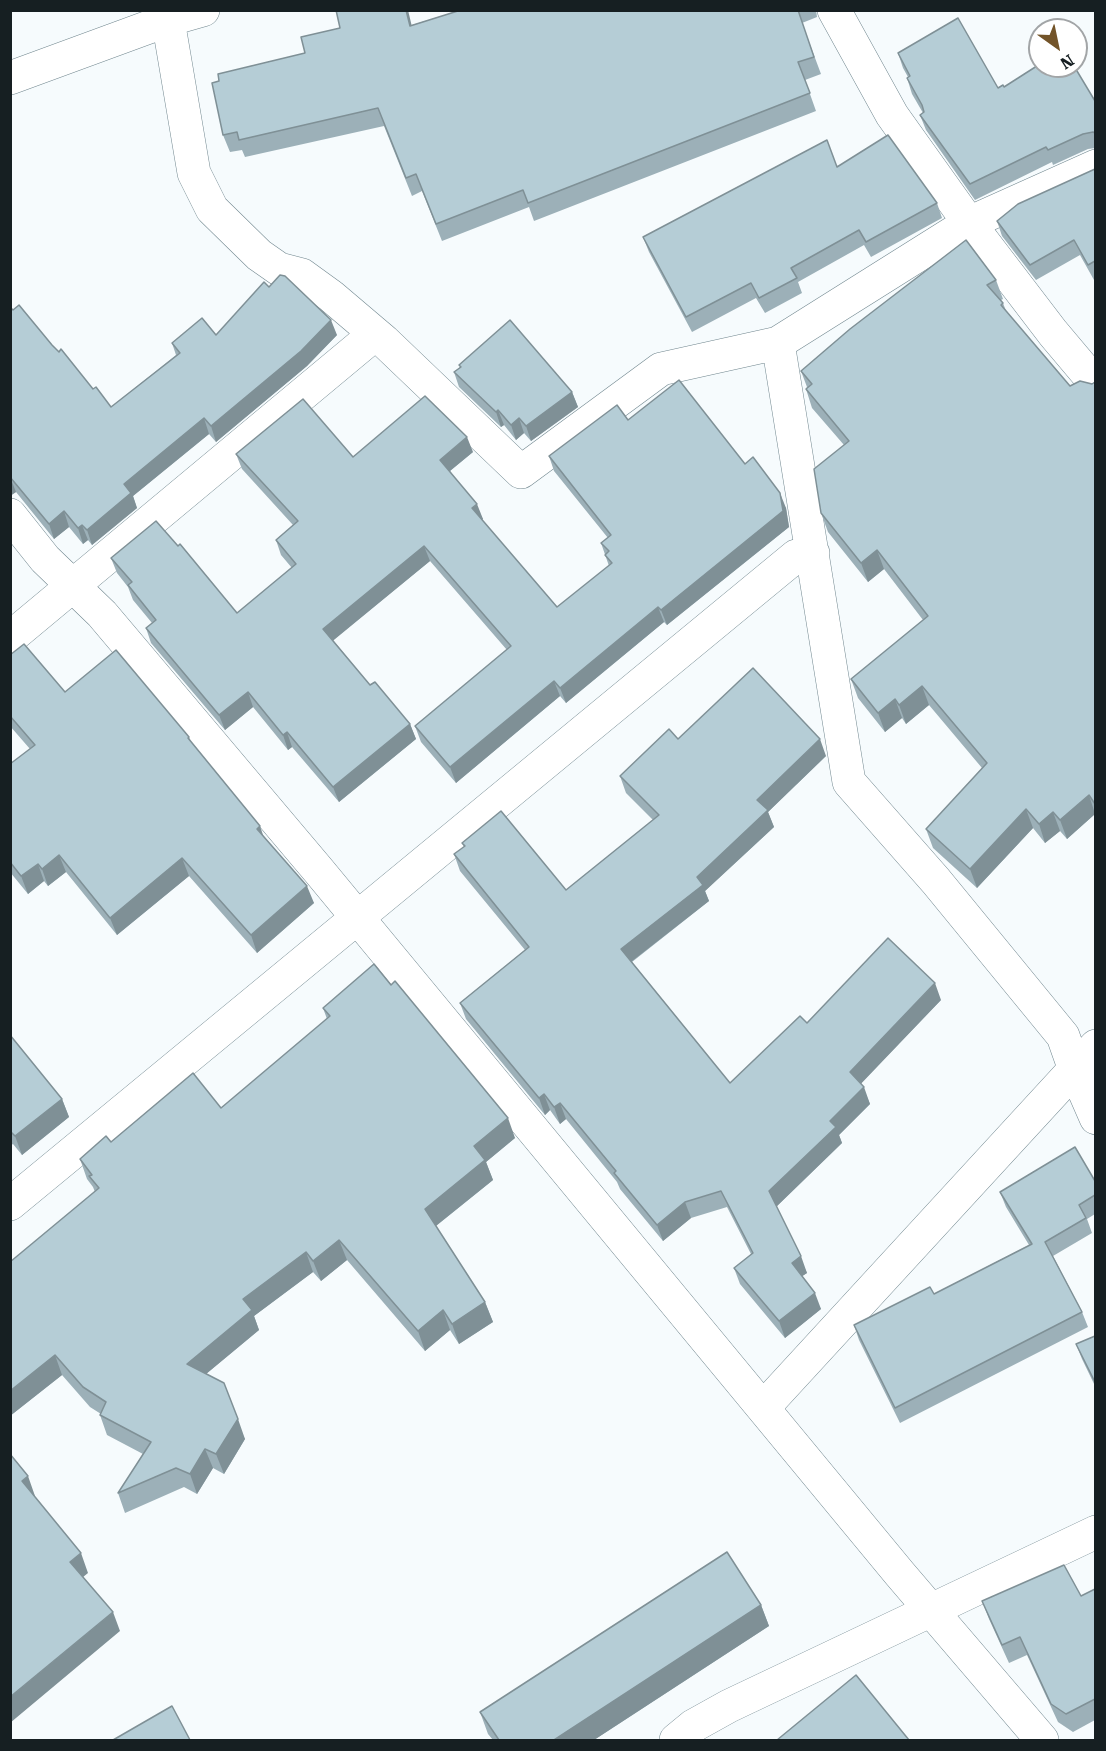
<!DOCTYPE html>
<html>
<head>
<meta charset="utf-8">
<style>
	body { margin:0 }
	#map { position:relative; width:1106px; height:1751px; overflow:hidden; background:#f6fbfd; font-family:"Roboto Serif",serif }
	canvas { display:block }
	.frame { position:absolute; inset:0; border:12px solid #161f22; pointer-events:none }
	.north { position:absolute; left:1028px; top:18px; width:60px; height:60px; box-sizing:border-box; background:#fff; border:2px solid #a2a5a7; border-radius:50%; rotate:147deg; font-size:16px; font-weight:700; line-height:24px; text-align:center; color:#161f22 }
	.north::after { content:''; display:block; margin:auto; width:21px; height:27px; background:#735429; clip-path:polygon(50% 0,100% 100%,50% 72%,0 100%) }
</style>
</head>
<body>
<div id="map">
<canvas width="1106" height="1751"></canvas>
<div class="frame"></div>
<div class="north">N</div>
</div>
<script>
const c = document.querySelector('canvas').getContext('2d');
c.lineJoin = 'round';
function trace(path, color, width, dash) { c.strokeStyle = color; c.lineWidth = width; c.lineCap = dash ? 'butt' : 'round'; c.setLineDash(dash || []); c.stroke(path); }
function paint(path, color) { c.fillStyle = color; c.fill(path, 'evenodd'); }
const minor = new Path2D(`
	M834,10L892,115L969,223L1053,333L1096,384
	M168,20L194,173L212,209L259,255L279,269L302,275L331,296L384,341L521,472L661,369L778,343L969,223L1096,166
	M10,78L168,20L203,10
	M778,343L849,782L936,881L1063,1036L1075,1070L1096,1118
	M10,515L45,559L102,614L319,871L900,1574L1042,1740
	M10,638L375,334
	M10,1204L796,556L813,553
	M763,1408L1096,1046
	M676,1740L693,1726L729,1706L1096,1532`);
const wall = new Path2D(`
	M461,10H816L817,17L802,23L821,74L805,80L816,111L534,221L529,207L442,241L422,191L412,196L384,126L245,157L242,150L230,152L223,135L305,53L412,25Z
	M898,53L998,88L1004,87L1095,101V148L1088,149L1053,165L1052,162L975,200L926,130L920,115L923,113L912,94L907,78L908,77L903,68Z
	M837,167L937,203L942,218L871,257L864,245L798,282L802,293L765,313L756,298L692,332L649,252L643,237Z
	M1095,169V279L1094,280L1080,255L1036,280L1002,236L997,221Z
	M996,280L1003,299L1001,300L1003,303L1006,311L1070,386L1092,384L1095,382V814L1067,839L1060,831L1045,843L1033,828L977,888L933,848L926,829L982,768L929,705L906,724L902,718L885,732L858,698L851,679L923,620L884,569L868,582L828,532L821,513L844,445L812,408L806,389L807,387L801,371Z
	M269,287L337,335L307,366L216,442L209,434L133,496L137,508L92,545L88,540L83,544L69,527L54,539L16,492L10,496V307L52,345L93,389L111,407L176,355L172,343L216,335Z
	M459,365L572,392L578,407L531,441L524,433L516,440L504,425L501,427L459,387L454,372L460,367Z
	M628,420L745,464L786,508L789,527L667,625L664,622L566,703L560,696L456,783L421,742L415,726L507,650L430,561L333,640L370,685L410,724L416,739L339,802L292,747L288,750L253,707L225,730L151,643L146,628L152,623L133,600L128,587L117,573L111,558L237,613L292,568L281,555L276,540L293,525L242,469L236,454L353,457L473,452L450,471L483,519L482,520L557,607L609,566L601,543L608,538L554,471L549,456Z
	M10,655L65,692L189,737L192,744L314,903L257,953L189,876L117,935L66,872L48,886L44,881L28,894L10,872V764L30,749L10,726Z
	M678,739L826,756L768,812L774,827L705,891L709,901L632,962L730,1083L807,1023L941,1000L861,1083L870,1104L839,1135L842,1143L776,1207L807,1273L802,1276L821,1309L785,1338L740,1284L734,1268L751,1254L727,1207L691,1218L663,1241L620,1189L617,1182L566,1119L560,1124L550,1110L545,1115L466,1019L460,1003L525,950L460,871L454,854L464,847L462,843L566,890L653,820L626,793L620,776Z
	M323,1008L515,1138L486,1162L493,1180L436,1226L485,1302L493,1322L459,1344L450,1330L425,1351L347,1260L321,1281L313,1272L254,1316L259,1330L206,1374L245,1439L224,1474L213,1468L197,1494L184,1487L125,1513L118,1493L143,1454L107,1435L100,1415L101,1414L90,1407L62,1375L10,1416L95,1192L93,1187L87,1179L80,1159L111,1142L221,1108L327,1019Z
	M10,1035L62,1099L69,1117L22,1155L13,1144L10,1146Z
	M1095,1181V1214L1087,1219L1092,1233L1053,1256L1082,1312L1088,1327L900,1423L859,1340L854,1325L934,1294L1029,1245L1006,1207L1000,1192Z
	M1095,1336V1386L1082,1359L1076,1344Z
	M1095,1589V1720L1073,1732L1058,1722L1027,1655L1009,1663L989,1619L982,1601L1081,1596Z
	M761,1605L769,1626L594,1740H493L488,1734L480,1712Z`);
const shadedWall = new Path2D(`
	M406,10H408L416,44L410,26Z
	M331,320L337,335L307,366L216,442L211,426Z
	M572,392L578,407L531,441L526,426Z
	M498,410L504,425L501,427L496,412Z
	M204,418L209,434L133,496L137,508L92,545L87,530L124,484Z
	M519,418L524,433L516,440L511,425Z
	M467,437L473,452L445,475L440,460Z
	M10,477L16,492L10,496Z
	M780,493L786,508L789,527L667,625L661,610Z
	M477,504L483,519L477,523L472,508Z
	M64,511L69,527L54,539L49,524Z
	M82,525L88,540L83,544L78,528Z
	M424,546L430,561L329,644L323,629Z
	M877,550L884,569L868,582L861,563Z
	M658,607L664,622L566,703L560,688Z
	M554,681L560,696L456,783L450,767Z
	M922,686L929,705L906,724L899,705Z
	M248,692L253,707L225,730L219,715Z
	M895,699L902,718L885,732L878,713Z
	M410,724L416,739L339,802L333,787Z
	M287,732L292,747L288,750L283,735Z
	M820,739L826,756L768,812L774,827L705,891L709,901L627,965L621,949L697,877L757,800Z
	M1089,795L1095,814L1067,839L1060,820Z
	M1026,809L1033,828L977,888L970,869Z
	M1053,812L1060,831L1045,843L1039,824Z
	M260,826L266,844L257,829Z
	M59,855L66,872L48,886L42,869Z
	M182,858L189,876L117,935L110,918Z
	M38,864L44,881L28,894L21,876Z
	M307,886L314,903L257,953L251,935Z
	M935,983L941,1000L856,1089L850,1072Z
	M864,1087L870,1104L839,1135L842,1143L775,1208L769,1191L830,1121Z
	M544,1094L550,1110L545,1115L539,1098Z
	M62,1099L69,1117L22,1155L15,1136Z
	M560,1103L566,1119L560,1124L554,1107Z
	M508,1118L515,1138L486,1162L493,1180L432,1229L425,1209L474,1146Z
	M685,1202L691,1218L663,1241L657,1225Z
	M339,1240L347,1260L321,1281L313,1261Z
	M306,1252L313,1272L254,1316L259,1330L194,1384L187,1364L243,1299Z
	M801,1256L807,1273L798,1279L792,1263Z
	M815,1293L821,1309L785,1338L779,1321Z
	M485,1302L493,1322L459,1344L452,1324Z
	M443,1310L450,1330L425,1351L418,1331Z
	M55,1355L62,1375L10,1416V1391Z
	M238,1419L245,1439L224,1474L216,1454Z
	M205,1449L213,1468L197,1494L190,1474Z
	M28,1476L35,1496L29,1501L22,1481Z
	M81,1553L88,1573L77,1582L70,1562Z
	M761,1605L769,1626L594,1740H554Z
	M113,1612L120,1631L10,1723V1697Z`);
const building = new Path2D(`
	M336,10H406L410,26L461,10H798L814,57L798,62L810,93L528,203L523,190L436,224L416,174L406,178L378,108L239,140L237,132L223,135L212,83L219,81L218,74L305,53L301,37L340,28Z
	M958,18L998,88L1003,85L1004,87L1040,64V66H1074L1095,101V133L1093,132L1083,134L1048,150L1046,147L970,184L920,115L924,112L922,105L907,78L910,76L898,53Z
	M888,135L937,203L866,242L859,230L791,268L797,278L759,298L751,283L686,317L643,237L827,140L837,167Z
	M1095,169V261L1088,265L1074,240L1030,265L997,221L1018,204Z
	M966,240L996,280L987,285L1003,303L1001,305L1070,386L1080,381L1092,384L1095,382V804L1089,795L1060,820L1053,812L1039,824L1026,809L970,869L926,829L987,763L922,686L899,705L895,699L878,713L851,679L928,616L877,550L861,563L821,513L814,469L849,441L806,389L812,384L801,371L850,329Z
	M280,275L285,276L331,320L301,351L211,426L204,418L124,484L131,493L87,530L82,525L78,528L64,511L49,524L10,477V307L13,310L19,305L52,345L59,352L61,349L93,389L96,387L111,407L180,353L172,343L202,318L216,335L264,282L269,287Z
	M510,320L572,392L526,426L519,418L511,425L498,410L496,412L454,372L461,367L459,365Z
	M679,380L745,464L753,457L780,493L783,511L661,610L658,607L560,688L554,681L450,767L415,726L511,646L424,546L323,629L370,685L375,682L410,724L333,787L287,732L283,735L248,692L219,715L146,628L156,620L128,585L132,582L111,558L156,521L178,546L180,544L237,613L296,564L276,540L298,521L236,454L303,399L353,457L425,396L467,437L440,460L477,504L472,508L557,607L612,563L605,555L609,551L601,543L611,535L549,456L617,405L628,420Z
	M24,644L65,692L116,650L189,737L188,738L260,826L257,829L307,886L251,935L182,858L110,918L59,855L42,869L38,864L21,876L10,862V764L35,745L10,716V655Z
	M753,668L820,739L757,800L768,810L697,877L703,885L621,949L730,1083L800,1016L807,1023L888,938L935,983L850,1072L864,1087L830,1121L836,1127L769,1191L801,1256L792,1263L815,1293L779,1321L734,1268L753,1253L721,1191L685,1202L657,1225L614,1173L616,1171L560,1103L554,1107L544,1094L539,1098L460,1003L529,947L454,854L465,846L462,843L501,811L566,890L659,815L620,776L669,729L678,739Z
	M374,964L391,985L395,981L508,1118L474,1146L485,1160L425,1209L485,1302L452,1324L443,1310L418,1331L339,1240L313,1261L306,1252L243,1299L252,1310L187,1364L224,1383L238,1419L216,1454L205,1449L190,1474L176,1468L118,1493L151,1442L100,1415L106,1402L83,1387L55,1355L10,1391V1262L99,1188L89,1176L92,1175L80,1159L106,1136L111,1142L193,1073L221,1108L330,1016L323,1008Z
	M10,1035L62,1099L15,1136L10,1131Z
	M1075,1147L1095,1181V1195L1079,1205L1086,1218L1045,1242L1082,1312L895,1408L854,1325L930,1287L934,1294L1032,1244L1000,1192Z
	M1095,1336V1382L1076,1344Z
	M10,1454L28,1476L22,1481L81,1553L70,1562L113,1612L10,1697Z
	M727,1552L761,1605L554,1740H499L480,1712Z
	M1064,1565L1081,1596L1095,1589V1699L1066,1714L1051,1704L1020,1637L1002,1645L982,1601Z
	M856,1675L909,1740H777Z
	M172,1706L190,1740H113Z`);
trace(minor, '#70868e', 34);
trace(minor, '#fff', 33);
paint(wall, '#9cb0b8');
paint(shadedWall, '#7f9096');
paint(building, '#b5cdd6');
trace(building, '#7f9096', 1.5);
</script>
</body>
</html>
